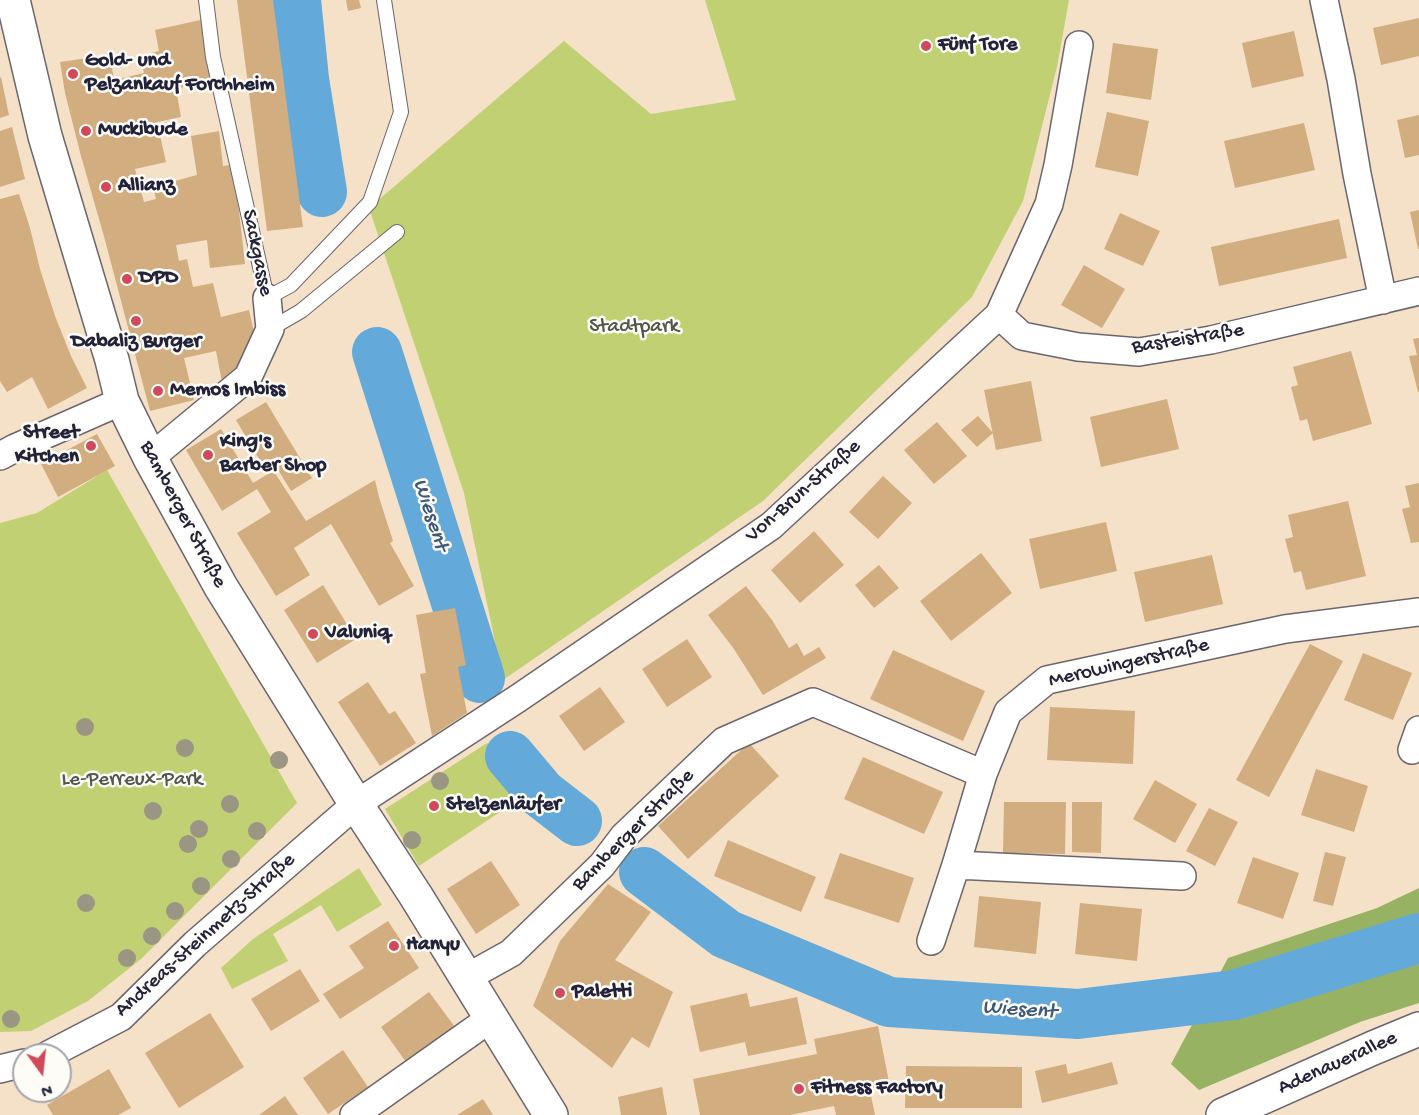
<!DOCTYPE html>
<html>
<head>
<meta charset="utf-8">
<style>
	body { margin:0 }
	#map { position:relative; width:1419px; height:1115px; overflow:hidden; background:#f5e1c8; font-family:"Gochi Hand",sans-serif }
	canvas { display:block }
	.north { position:absolute; left:12px; top:1043px; width:60px; height:60px; box-sizing:border-box; background:#fdfcf7; border:2px solid #a5a5ac; border-radius:50%; rotate:165deg; font-size:16px; font-weight:700; line-height:24px; text-align:center; color:#22223b }
	.north::after { content:''; display:block; margin:auto; width:21px; height:27px; background:#d1495b; clip-path:polygon(50% 0,100% 100%,50% 72%,0 100%) }
</style>
</head>
<body>
<div id="map">
<canvas width="1419" height="1115"></canvas>
<div class="north">N</div>
</div>
<script>
const c = document.querySelector('canvas').getContext('2d');
c.lineJoin = 'round';
function paint(path, color) { c.fillStyle = color; c.fill(path, 'evenodd'); }
function trace(path, color, width, dash) { c.strokeStyle = color; c.lineWidth = width; c.lineCap = dash ? 'butt' : 'round'; c.setLineDash(dash || []); c.stroke(path); }
function label(font, color, halo, rows, align = 'center') {
  c.font = font + ' "Gochi Hand",sans-serif'; c.lineWidth = 5; c.setLineDash([]); c.textBaseline = 'middle'; c.strokeStyle = halo; c.fillStyle = color; for (const [text, x, y, turn = 0] of rows) {
    c.save(); c.translate(x, y); c.rotate((+turn || 0) * Math.PI / 180); c.textAlign = isNaN(turn) ? turn : align; if (halo) c.strokeText(text, 0, 0); c.fillText(text, 0, 0); c.restore();
  }
}
const green = new Path2D(`
	M705,0H1069L1057,67L1023,201L972,297L763,501L503,680L464,493L369,208L564,41L651,114L736,100Z
	M107,470L297,803L141,959L88,1001L31,1031L0,1032V523L37,513Z
	M487,743L524,796L419,866L385,809Z
	M359,868L382,905L337,932L321,905L273,934L288,961L232,989L221,968L253,939Z`);
const forest = new Path2D(`
	M1419,888V1003L1360,1022L1199,1090L1171,1064L1228,958L1377,908Z`);
const river = new Path2D(`
	M296,0L304,79L322,192
	M377,352L480,678
	M510,756L542,794L577,821
	M644,872L726,934L889,1002L1078,1014L1234,995L1419,938`);
const building = new Path2D(`
	M237,0H273L303,227L267,231Z
	M346,0H359L361,8L348,11Z
	M1419,18V56L1381,65L1373,28Z
	M205,19L216,78L176,89L181,117L157,122L166,162L135,169L144,202L156,199L153,187L197,175L191,136L219,131L223,166L231,165L239,211L245,264L210,268L207,240L176,245L179,261L187,259L193,287L213,283L221,317L249,310L256,341L248,371L223,387L216,351L184,358L194,400L150,411L105,240L81,156L65,93L60,62L110,55L114,80L144,73L140,56L159,51L155,30Z
	M1294,31L1304,76L1252,88L1242,43Z
	M1113,43L1158,49L1151,100L1106,93Z
	M1,77L9,115L0,118V78Z
	M1107,112L1149,121L1138,176L1095,167Z
	M1419,115V155L1405,158L1397,120Z
	M1304,123L1315,170L1235,188L1224,141Z
	M12,127L25,179L0,187V131Z
	M19,194L30,228L40,269L55,316L71,356L87,388L48,409L32,377L7,392L0,381V199Z
	M1419,210V249H1418L1410,212Z
	M1120,213L1160,231L1143,266L1104,249Z
	M1339,219L1347,258L1219,286L1211,247Z
	M1084,265L1125,289L1102,328L1061,305Z
	M1419,338V392H1418L1409,356L1417,355L1413,339Z
	M1351,351L1372,424L1313,441L1307,419L1300,421L1291,387L1298,385L1293,367Z
	M1031,381L1042,441L996,450L984,390Z
	M1167,399L1179,449L1101,467L1090,417Z
	M266,402L312,478L291,491L277,468L273,470L306,521L375,480L379,497L393,541L390,543L414,586L379,606L331,524L294,548L310,575L276,596L237,533L271,512L257,489L222,511L186,450L221,429L253,483L268,474L236,420Z
	M978,416L993,433L977,447L961,430Z
	M937,422L967,456L934,484L904,450Z
	M97,434L115,466L58,497L41,464Z
	M883,476L912,503L878,539L849,512Z
	M1419,483V542L1411,543L1402,509L1410,507L1405,486Z
	M1348,501L1366,576L1306,590L1301,571L1294,573L1285,539L1293,537L1288,515Z
	M1106,522L1117,571L1040,589L1029,539Z
	M814,531L844,565L800,603L771,570Z
	M981,553L1012,593L951,641L920,601Z
	M1212,555L1223,604L1145,622L1134,572Z
	M879,565L899,588L874,608L855,585Z
	M323,585L356,639L317,663L284,610Z
	M746,586L772,620L789,648L797,643L804,656L819,647L826,658L763,695L734,649L708,615Z
	M455,608L466,665L458,667L467,713L432,736L420,674L426,673L416,615Z
	M687,639L712,677L667,707L642,669Z
	M1310,644L1343,661L1269,797L1236,780Z
	M893,650L985,691L963,741L870,699Z
	M1363,653L1412,673L1393,720L1344,700Z
	M368,682L389,714L395,711L416,743L380,766L338,702Z
	M600,687L625,722L584,751L559,716Z
	M1050,707L1135,711L1133,764L1047,760Z
	M749,743L779,776L688,859L658,826Z
	M863,757L943,792L924,834L844,799Z
	M1316,769L1368,786L1354,832L1301,815Z
	M1155,780L1197,804L1175,843L1133,819Z
	M1004,802H1066L1065,854L1003,853Z
	M1072,802H1102L1101,853L1072,852Z
	M1209,808L1238,822L1215,866L1186,851Z
	M728,840L816,877L801,912L714,876Z
	M1325,852L1346,857L1333,906L1313,901Z
	M840,853L914,878L899,923L824,898Z
	M1253,857L1299,873L1283,919L1237,903Z
	M491,861L520,905L476,934L447,889Z
	M608,884L651,912L615,960L673,992L649,1048L632,1037L612,1068L533,1006L560,941Z
	M979,896L1041,902L1036,954L974,947Z
	M1080,903L1142,909L1137,961L1075,954Z
	M388,921L419,968L340,1019L323,994L364,968L349,946Z
	M300,969L320,1001L271,1031L251,999Z
	M429,992L455,1027L406,1062L381,1027Z
	M747,993L750,1007L797,997L807,1044L748,1056L745,1042L700,1052L690,1006Z
	M210,1013L244,1067L179,1108L145,1053Z
	M878,1026L890,1087L870,1091L875,1115H836L834,1106L790,1115H700L693,1079L817,1054L814,1039Z
	M343,1050L368,1087L328,1114L303,1078Z
	M1112,1062L1118,1084L1042,1103L1035,1071L1066,1064L1068,1074Z
	M906,1066L1022,1067V1108H905Z
	M109,1069L131,1108L118,1115H53L47,1105Z
	M662,1087L667,1115H621L618,1097Z
	M285,1096L298,1115H259Z
	M483,1099L493,1115H457Z`);
const lane = new Path2D(`
	M206,0L213,57L267,298L291,285L370,202L401,112L384,0
	M270,329L301,311L397,232`);
const street = new Path2D(`
	M1324,0L1341,79L1357,174L1383,300
	M999,315L1022,336L1078,347L1139,352L1211,340L1419,291
	M0,456L15,448L122,401
	M150,458L248,377L270,329L267,298
	M1412,750L1419,730
	M956,865L1182,876
	M931,941L956,865L983,774L1008,712L1047,680L1285,629L1419,612
	M466,978L511,953L602,865L624,836L724,741L813,702L983,774
	M48,1055L121,1017L195,944L356,804L517,699L771,526L999,315L1049,204L1058,165L1079,45
	M0,1069L24,1063
	M354,1115L491,1018`);
const secondary = new Path2D(`
	M13,0L45,136L112,360L122,401L150,458L221,587L356,804L416,896L551,1115
	M1223,1115L1373,1048L1419,1029`);
const trees = [
	[85,727],
	[185,748],
	[279,760],
	[440,781],
	[230,804],
	[153,811],
	[199,829],
	[257,831],
	[412,840],
	[188,844],
	[231,859],
	[201,886],
	[86,903],
	[175,911],
	[152,936],
	[127,958],
	[11,1019]
];
const markers = [
	[926,46,6,"#d1495b"],
	[73,74,6,"#d1495b"],
	[86,131,6,"#d1495b"],
	[106,187,6,"#d1495b"],
	[127,279,6,"#d1495b"],
	[136,321,6,"#d1495b"],
	[158,391,6,"#d1495b"],
	[91,446,6,"#d1495b"],
	[208,455,6,"#d1495b"],
	[313,634,6,"#d1495b"],
	[434,806,6,"#d1495b"],
	[394,946,6,"#d1495b"],
	[560,993,6,"#d1495b"],
	[799,1089,6,"#d1495b"]
];
const poiNames = [
	["Fünf Tore",938,46],
	["Gold- und",85,62],
	["Pelzankauf Forchheim",85,86],
	["Muckibude",98,131],
	["Allianz",118,187],
	["DPD",139,279],
	["Dabaliz Burger",136,343,"center"],
	["Memos Imbiss",170,391],
	["Street",79,434,"right"],
	["Kitchen",79,458,"right"],
	["King's",220,443],
	["Barber Shop",220,467],
	["Valuniq",325,634],
	["Stelzenläufer",446,806],
	["Hanyu",406,946],
	["Paletti",572,993],
	["Fitness Factory",811,1089]
];
const streetNames = [
	["Sackgasse",256,253,78],
	["Basteistraße",1188,340,-9],
	["Von-Brun-Straße",804,492,-41],
	["Bamberger Straße",182,515,62],
	["Merowingerstraße",1129,664,-13],
	["Bamberger Straße",634,831,-45],
	["Andreas-Steinmetz-Straße",206,936,-42],
	["Adenauerallee",1338,1064,-24]
];
const parkNames = [
	["Stadtpark",634,328],
	["Le-Perreux-Park",132,781]
];
const waterNames = [
	["Wiesent",429,515,72],
	["Wiesent",1019,1011,4]
];
paint(green, '#c1d072');
paint(forest, '#98b264');
trace(river, '#63aada', 50);
paint(building, '#d1ad7f');
trace(lane, '#6c656c', 16);
trace(street, '#6c656c', 30);
trace(secondary, '#6c656c', 36);
trace(lane, '#fff', 14);
trace(street, '#fff', 27);
trace(secondary, '#fff', 33);
c.fillStyle = '#9b9584';
for (const [x, y] of trees) { c.beginPath(); c.arc(x, y, 9, 0, 2 * Math.PI); c.fill(); }
for (const [x, y, r, color] of markers) { const dot = new Path2D(); dot.arc(x, y, r, 0, 2 * Math.PI); c.fillStyle = color; c.fill(dot); trace(dot, '#fdfcf7', 2); }
label('bold 21px', '#22223b', '#fdfcf7', poiNames, 'left');
label('21px', '#22223b', '#fdfcf7', streetNames);
label('21px', '#52564c', '#fdfcf7', parkNames);
label('italic 22px', '#3c587b', '#fdfcf7', waterNames);
</script>
</body>
</html>
